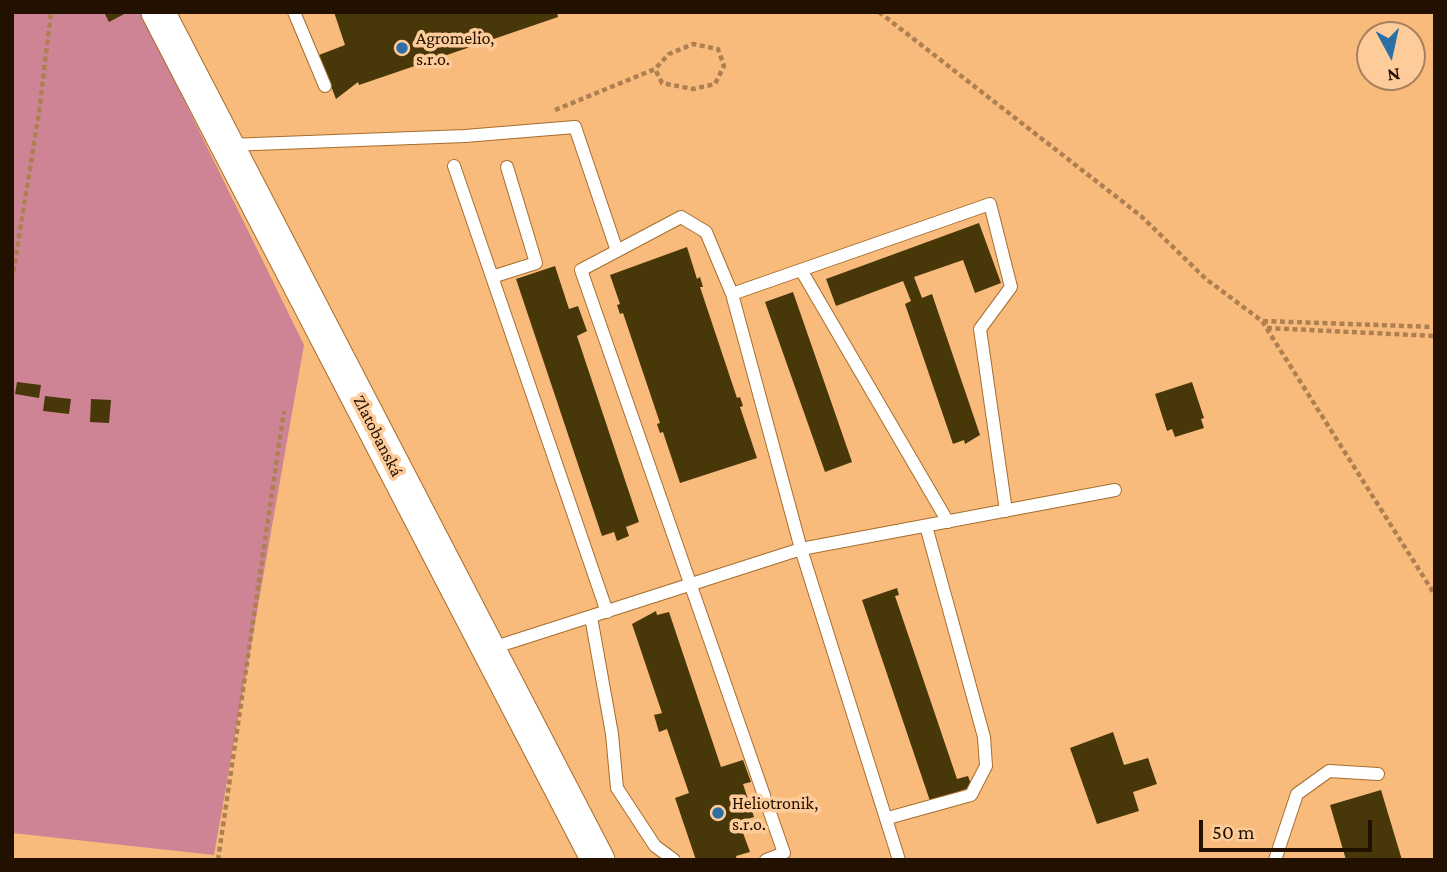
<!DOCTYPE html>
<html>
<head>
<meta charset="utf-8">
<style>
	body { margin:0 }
	#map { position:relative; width:1447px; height:872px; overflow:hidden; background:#f9bb7c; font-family:"Crimson Pro",serif }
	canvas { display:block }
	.frame { position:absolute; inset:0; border:14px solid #210; pointer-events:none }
	.north { position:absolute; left:1356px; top:21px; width:70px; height:70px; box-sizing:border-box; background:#fecc9a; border:2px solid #a6815c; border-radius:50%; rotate:172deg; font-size:19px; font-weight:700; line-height:28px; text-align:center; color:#210 }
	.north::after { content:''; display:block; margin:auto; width:24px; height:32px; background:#2c6fa5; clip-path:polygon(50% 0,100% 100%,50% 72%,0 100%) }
	.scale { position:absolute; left:1199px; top:820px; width:173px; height:32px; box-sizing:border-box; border:4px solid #210; border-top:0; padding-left:9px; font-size:21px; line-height:24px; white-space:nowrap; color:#210; -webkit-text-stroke:5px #fecc9a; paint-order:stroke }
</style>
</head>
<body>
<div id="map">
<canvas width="1447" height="872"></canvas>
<div class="frame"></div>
<div class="north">N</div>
<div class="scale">50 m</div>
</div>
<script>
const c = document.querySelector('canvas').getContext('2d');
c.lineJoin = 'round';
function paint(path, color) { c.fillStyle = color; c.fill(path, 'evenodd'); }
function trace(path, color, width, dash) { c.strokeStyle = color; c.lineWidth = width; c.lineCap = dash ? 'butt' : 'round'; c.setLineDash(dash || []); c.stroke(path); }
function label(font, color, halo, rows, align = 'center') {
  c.font = font + ' "Crimson Pro",serif'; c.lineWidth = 7; c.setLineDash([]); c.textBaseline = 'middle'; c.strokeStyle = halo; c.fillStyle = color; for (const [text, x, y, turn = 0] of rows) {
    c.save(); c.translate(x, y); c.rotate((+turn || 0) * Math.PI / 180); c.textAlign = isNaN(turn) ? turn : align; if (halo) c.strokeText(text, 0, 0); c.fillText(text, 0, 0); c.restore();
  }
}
const green = new Path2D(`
	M12,12H141L304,345L214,855L12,833Z`);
const building = new Path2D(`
	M104,12H128L109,22Z
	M334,12H557L558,17L359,85L358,82L336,99L319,55L345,45Z
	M979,223L1001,283L975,293L963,260L914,277L922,298L932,294L980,435L965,444L964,440L953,444L905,304L911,301L903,281L836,306L826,279Z
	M687,247L697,279L700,277L703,287H700L737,398L740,397L743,406L740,407L757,458L680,483L663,432L660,433L657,424L660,423L623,313L620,314L617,305L620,304L610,275Z
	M555,266L569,309L578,306L587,331L577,336L639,522L626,527L629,536L617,541L614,532L602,536L516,279Z
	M793,292L852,462L825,472L765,302Z
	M17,382L41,385L39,398L15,394Z
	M1192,382L1204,418L1201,419L1204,428L1175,437L1172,429L1167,431L1155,394Z
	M45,396L71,399L69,414L43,411Z
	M91,399L111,400L109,423L90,422Z
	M897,588L899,595L895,596L957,779L968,776L972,787L930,801L862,600Z
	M656,611L657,615L669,612L721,767L743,760L751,782L743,784L754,817L739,822L750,852L736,856L737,860H696L675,798L689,793L667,729L659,732L654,715L662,713L632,624Z
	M1113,732L1124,765L1148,758L1157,784L1133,792L1139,811L1097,824L1070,748Z
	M1381,790L1402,860H1346L1330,805Z`);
const path = new Path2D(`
	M879,12L1141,216L1206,279L1262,321L1435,595
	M555,110L655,69L669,54L693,44L718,49L724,66L715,84L693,89L662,83L655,69
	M12,280L39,113L51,12
	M1263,321L1435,327
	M1267,328L1435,336
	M218,860L284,411`);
const service = new Path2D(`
	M294,12L325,86
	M229,145L465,136L575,127L617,251
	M454,166L607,612
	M801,270L948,522
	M492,277L536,263L507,167
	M732,294L990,204L1011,287L980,329L1006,511
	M591,617L612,734L617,788L655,846L674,860
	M489,649L801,549L732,294L706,232L681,217L581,270L784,853L766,860
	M888,818L971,795L986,766L984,737L926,526
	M899,860L801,549L1115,490
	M1275,860L1297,794L1329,771L1378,774`);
const tertiary = new Path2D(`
	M158,12L598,860`);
const markers = [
	[402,48,7,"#2c6fa5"],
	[718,813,7,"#2c6fa5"]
];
const poiNames = [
	["Agromelio,",416,38],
	["s.r.o.",416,59],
	["Heliotronik,",732,803],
	["s.r.o.",732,824]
];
const streetNames = [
	["Zlatobanská",378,436,63]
];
paint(green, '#ce8494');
paint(building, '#483709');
trace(service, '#a66d2c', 14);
trace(tertiary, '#a66d2c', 35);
trace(path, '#ae8051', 4.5, [5, 3.5]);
trace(service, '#fff', 12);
trace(tertiary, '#fff', 33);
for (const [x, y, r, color] of markers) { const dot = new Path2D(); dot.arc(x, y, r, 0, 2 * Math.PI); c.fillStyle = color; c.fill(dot); trace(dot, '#fecc9a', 2.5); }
label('18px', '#210', '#fecc9a', poiNames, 'left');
label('18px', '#210', '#fecc9a', streetNames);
</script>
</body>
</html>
